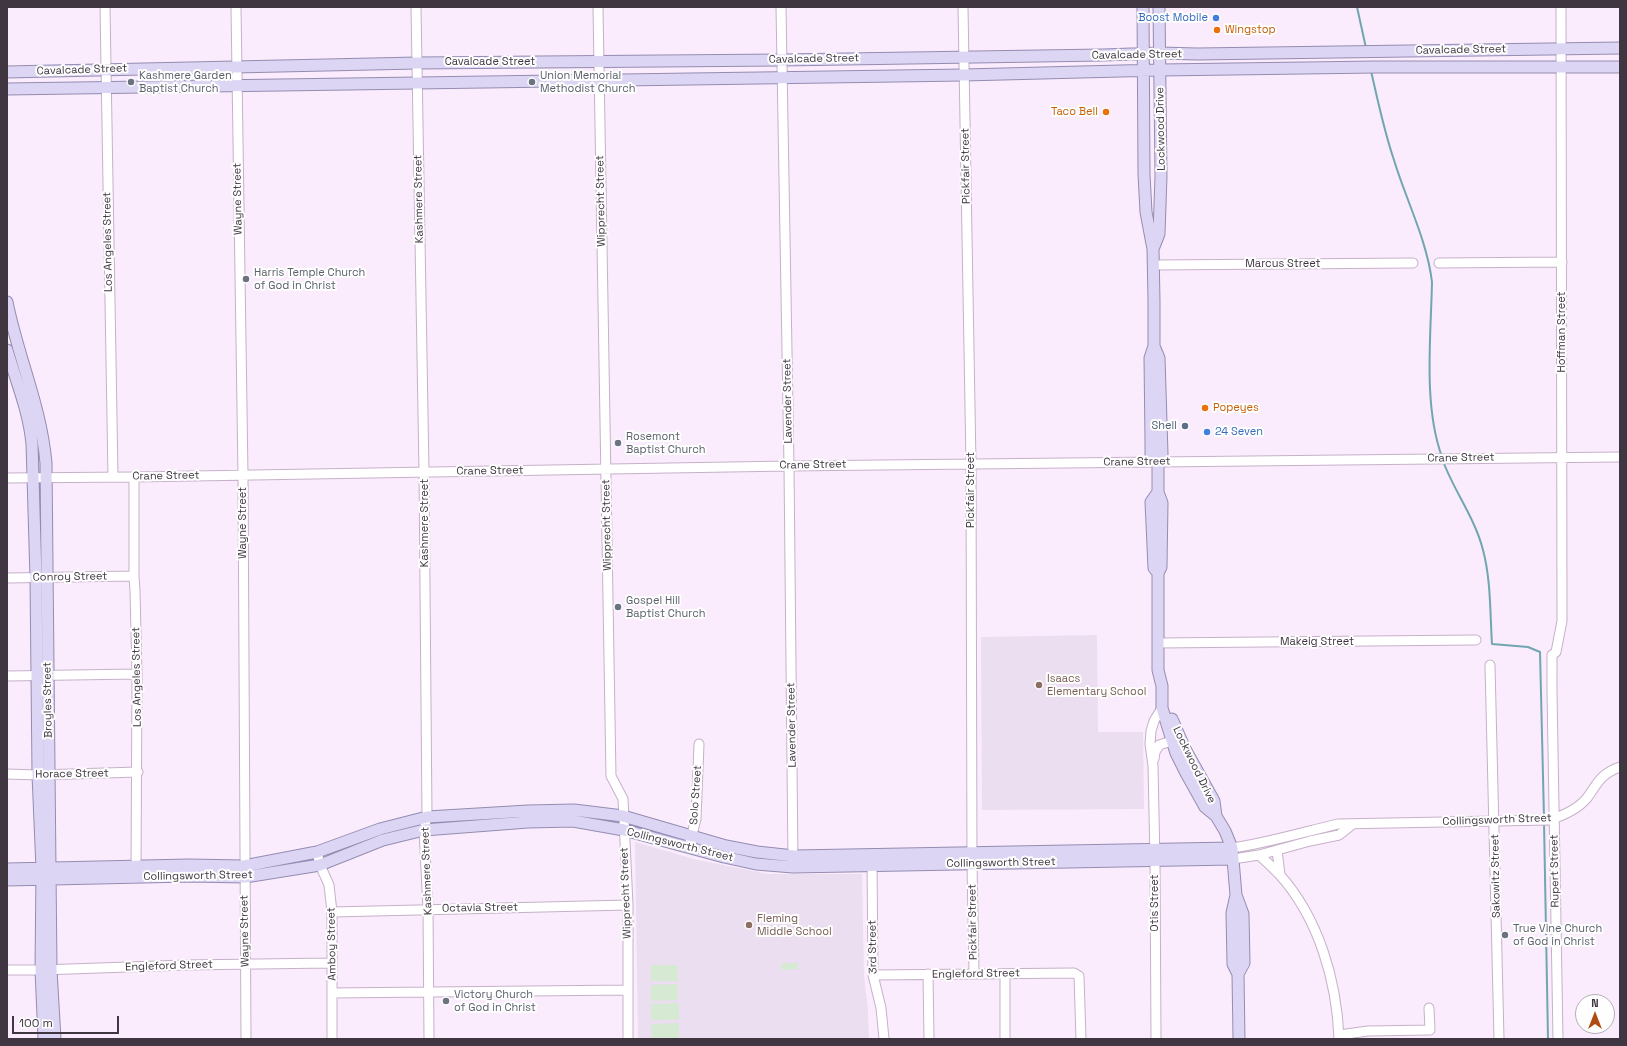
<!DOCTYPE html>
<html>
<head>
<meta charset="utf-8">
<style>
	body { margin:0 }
	#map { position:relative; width:1627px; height:1046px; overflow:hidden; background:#faecfc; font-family:"Space Grotesk",sans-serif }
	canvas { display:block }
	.frame { position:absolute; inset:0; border:8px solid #3f3641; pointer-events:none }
	.north { position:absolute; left:1575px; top:994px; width:40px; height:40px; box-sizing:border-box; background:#fefefe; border:1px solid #b2aeb2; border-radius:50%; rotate:0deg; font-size:11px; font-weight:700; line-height:16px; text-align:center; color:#3f3641 }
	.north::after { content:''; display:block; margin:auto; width:14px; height:18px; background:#ae4c11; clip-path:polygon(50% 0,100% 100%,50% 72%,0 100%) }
	.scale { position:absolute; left:12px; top:1016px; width:107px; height:18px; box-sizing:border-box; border:2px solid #3f3641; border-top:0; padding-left:5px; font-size:12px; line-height:14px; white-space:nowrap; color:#3f3641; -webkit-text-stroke:3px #fefefe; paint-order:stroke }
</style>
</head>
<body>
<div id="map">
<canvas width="1627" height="1046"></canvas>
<div class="frame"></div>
<div class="north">N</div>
<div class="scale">100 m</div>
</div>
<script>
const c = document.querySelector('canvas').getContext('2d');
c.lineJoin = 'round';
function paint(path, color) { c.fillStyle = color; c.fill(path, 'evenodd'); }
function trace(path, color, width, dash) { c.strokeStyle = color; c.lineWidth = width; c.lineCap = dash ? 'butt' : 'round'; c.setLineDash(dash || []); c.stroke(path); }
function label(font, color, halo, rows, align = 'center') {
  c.font = font + ' "Space Grotesk",sans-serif'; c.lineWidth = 4; c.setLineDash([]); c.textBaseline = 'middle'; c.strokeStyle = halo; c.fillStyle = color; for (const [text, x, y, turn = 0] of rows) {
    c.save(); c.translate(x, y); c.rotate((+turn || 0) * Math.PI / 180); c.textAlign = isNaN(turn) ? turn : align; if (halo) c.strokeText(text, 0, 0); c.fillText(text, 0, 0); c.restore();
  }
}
const education = new Path2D(`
	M1097,635L1098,732H1143L1144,809L982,810L981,637Z
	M635,842L694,859L768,874H862L864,976L868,1010L869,1039H638Z`);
const green = new Path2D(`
	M781,963H798V969L782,970Z
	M651,965H678V981H651Z
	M678,984V1000L651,1001V985Z
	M679,1003V1020H651V1004Z
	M679,1023V1039H652L651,1024Z`);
const stream = new Path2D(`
	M1357,7L1366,48
	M1371,71C1378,101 1384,131 1394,160C1406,200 1427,240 1432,282C1431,336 1423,405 1442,457
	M1443,461C1454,491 1475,518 1483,550C1491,580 1490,613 1492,644L1528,647L1540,652L1544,818
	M1544,822L1548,1039`);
const minor = new Path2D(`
	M105,7L113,477
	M236,7L243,475L246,1039
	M416,7L424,472L427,817L424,830L428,909L429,1039
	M598,7L611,776L623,799L628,905V1039
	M781,7L789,466L793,862
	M963,7L971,464L972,864L974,973
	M1439,263L1562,262
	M1154,265L1413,263
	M134,477V576L135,591L137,674L136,872
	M7,478L134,477L789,466L1620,457
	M7,578L134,576
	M1158,643L1476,640
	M1490,665L1499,1039
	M7,676L137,674
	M1154,759L1155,752L1159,745L1178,739
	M7,774L38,775L138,772
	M690,842L696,819L699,744
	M1232,848C1268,843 1303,832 1338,824L1549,820C1562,816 1578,809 1587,798C1598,783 1600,774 1620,767
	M1277,850L1280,875
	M317,852L320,865L329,885L332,912V1039
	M1259,855C1266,861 1273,868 1279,874C1319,918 1337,982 1339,1039
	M1233,859L1259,855L1310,841L1339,835L1353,824
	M872,860L873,975L881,1008L884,1039
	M332,912L628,905
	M7,970H41L185,965L331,963
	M928,974L929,1039
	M1005,974V1039
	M873,975L1074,973L1079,976L1081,1039
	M332,993L628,990
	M1339,1035L1368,1031L1430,1030L1429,1008
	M1156,1039L1155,861L1153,766L1150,744L1151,731L1154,721L1162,708
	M1558,1039L1552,692V655L1556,652L1562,621L1561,7`);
const major = new Path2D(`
	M1143,7L1144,174L1146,212L1153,249L1154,301V346L1150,358L1151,441V454L1158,462
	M7,72L417,63L782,60L1103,55L1160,53L1197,54L1620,48
	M7,89L964,75L1160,70L1376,67H1620
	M1153,249L1159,234L1161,176L1159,7
	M7,302C18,357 41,406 46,463L51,970L55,1039
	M1154,346L1159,358L1162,454L1158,462V492L1162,503L1161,567L1158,573V670L1162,686V708L1176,753L1186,773L1205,807L1216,816L1225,831L1232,848L1236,895L1232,913L1233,964L1238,974L1239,1039
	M7,350C16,381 29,411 32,444L36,578L38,775L42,869L41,970L44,1039
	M1158,492L1151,502L1154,568L1158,573
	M1172,719L1185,749L1214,801L1216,816
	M7,869L189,865L244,866L317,852L380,829L427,817L528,811L574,810L623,816L726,846L757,852L794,856L1232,848
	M7,880L189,876L245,877L320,865L383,840L424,830L528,822L573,821L624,830L724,857L756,864L793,867L1233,859
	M1236,895L1243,914L1244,963L1238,974`);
const markers = [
	[1216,18,4,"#3f7fe0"],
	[1217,30,4,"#e8710a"],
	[131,82,4,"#6b7280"],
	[532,82,4,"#6b7280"],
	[1106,112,4,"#e8710a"],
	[246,279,4,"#6b7280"],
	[1205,408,4,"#e8710a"],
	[1185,426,4,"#5c6f8a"],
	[1207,432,4,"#3f7fe0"],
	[618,443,4,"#6b7280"],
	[618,607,4,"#6b7280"],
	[1039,685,4,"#8d6e63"],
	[749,925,4,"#8d6e63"],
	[1505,935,4,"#6b7280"],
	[446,1001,4,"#6b7280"]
];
const shopNames = [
	["Boost Mobile",1208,18],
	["24 Seven",1215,432,"left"]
];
const foodNames = [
	["Wingstop",1225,30],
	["Taco Bell",1098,112,"right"],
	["Popeyes",1213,408]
];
const streetNames = [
	["Cavalcade Street",1461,50,-1],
	["Cavalcade Street",1137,55,-1],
	["Cavalcade Street",814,59,-1],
	["Cavalcade Street",490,62],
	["Cavalcade Street",82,70,-2],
	["Lockwood Drive",1161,129,-91],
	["Pickfair Street",966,166,-91],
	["Wayne Street",238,199,-91],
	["Kashmere Street",419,199,-91],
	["Wipprecht Street",601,201,-91],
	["Los Angeles Street",108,242,-91],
	["Marcus Street",1283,264],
	["Hoffman Street",1562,332,-90],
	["Lavender Street",788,401,-91],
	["Crane Street",1461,458,-1],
	["Crane Street",1137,462,-1],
	["Crane Street",813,465,-1],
	["Crane Street",490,471,-1],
	["Crane Street",166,476,-1],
	["Pickfair Street",971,490,-90],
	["Wayne Street",243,523,-90],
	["Kashmere Street",425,523,-90],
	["Wipprecht Street",607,525,-91],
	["Conroy Street",70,577,-1],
	["Makeig Street",1317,642],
	["Los Angeles Street",137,677,-91],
	["Broyles Street",48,700,-91],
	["Lavender Street",792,725,-91],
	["Lockwood Drive",1194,765,64],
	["Horace Street",72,774,-1],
	["Solo Street",696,795,-86],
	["Collingsworth Street",1497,820,-2],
	["Collingsworth Street",680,845,14],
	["Collingsworth Street",1001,863,-1],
	["Kashmere Street",427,871,-92],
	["Rupert Street",1555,871,-91],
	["Collingsworth Street",198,876,-1],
	["Sakowitz Street",1496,876,-91],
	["Wipprecht Street",626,893,-92],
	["Otis Street",1155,903,-90],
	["Octavia Street",480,908,-1],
	["Pickfair Street",973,922,-91],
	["Wayne Street",245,931,-91],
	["Amboy Street",332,944,-91],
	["3rd Street",873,947,-91],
	["Engleford Street",169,966,-2],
	["Engleford Street",976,974,-1]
];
const worshipNames = [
	["Kashmere Garden",139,76],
	["Baptist Church",139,89],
	["Union Memorial",540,76],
	["Methodist Church",540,89],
	["Harris Temple Church",254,273],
	["of God in Christ",254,286],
	["Rosemont",626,437],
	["Baptist Church",626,450],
	["Gospel Hill",626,601],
	["Baptist Church",626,614],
	["True Vine Church",1513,929],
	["of God in Christ",1513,942],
	["Victory Church",454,995],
	["of God in Christ",454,1008]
];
const serviceNames = [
	["Shell",1177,426]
];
const educationNames = [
	["Isaacs",1047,679],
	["Elementary School",1047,692],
	["Fleming",757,919],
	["Middle School",757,932]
];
paint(education, '#ebdef1');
paint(green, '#d5e9d3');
trace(stream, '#71a6b0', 2);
trace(minor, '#c7b0ca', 11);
trace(major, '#958cb1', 13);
trace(minor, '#fff', 9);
trace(major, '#dcd6f4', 11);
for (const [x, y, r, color] of markers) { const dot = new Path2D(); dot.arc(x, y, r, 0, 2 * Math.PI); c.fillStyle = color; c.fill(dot); trace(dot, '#fefefe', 1.5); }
label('11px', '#366cbe', '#fefefe', shopNames, 'right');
label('11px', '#c56008', '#fefefe', foodNames, 'left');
label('11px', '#3f3641', '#fefefe', streetNames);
label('11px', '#5b616d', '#fefefe', worshipNames, 'left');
label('11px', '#4e5e75', '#fefefe', serviceNames, 'right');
label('11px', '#785e54', '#fefefe', educationNames, 'left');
</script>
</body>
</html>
